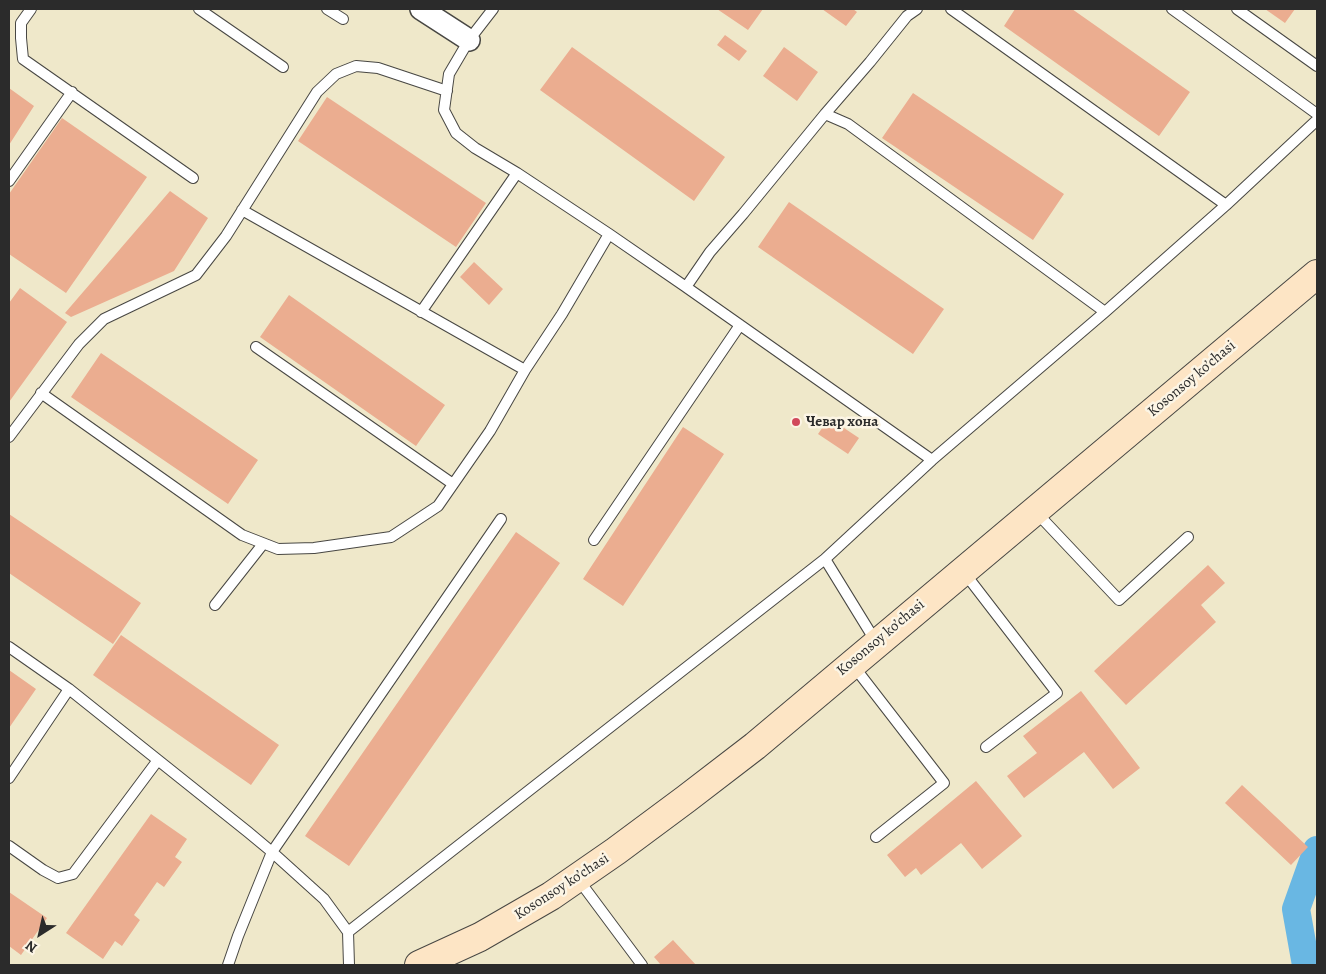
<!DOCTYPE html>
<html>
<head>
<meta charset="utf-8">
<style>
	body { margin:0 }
	#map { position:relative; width:1326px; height:974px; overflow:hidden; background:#efe8ca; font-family:Alegreya,serif }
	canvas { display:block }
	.frame { position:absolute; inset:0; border:10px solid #2b2b2b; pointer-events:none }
	.north { position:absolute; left:15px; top:909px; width:50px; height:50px; -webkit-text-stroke:4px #fcf5e5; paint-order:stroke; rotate:215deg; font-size:14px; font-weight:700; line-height:20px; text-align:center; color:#2b2b2b }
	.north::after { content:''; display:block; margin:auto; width:18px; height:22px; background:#2b2b2b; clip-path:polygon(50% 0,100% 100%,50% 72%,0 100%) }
</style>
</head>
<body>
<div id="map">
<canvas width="1326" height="974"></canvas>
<div class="frame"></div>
<div class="north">N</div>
</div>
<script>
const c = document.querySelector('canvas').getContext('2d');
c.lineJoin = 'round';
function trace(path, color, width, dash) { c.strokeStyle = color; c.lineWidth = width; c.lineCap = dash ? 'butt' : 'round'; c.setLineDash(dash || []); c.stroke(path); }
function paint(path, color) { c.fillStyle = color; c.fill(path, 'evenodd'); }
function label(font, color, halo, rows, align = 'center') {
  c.font = font + ' Alegreya,serif'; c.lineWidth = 5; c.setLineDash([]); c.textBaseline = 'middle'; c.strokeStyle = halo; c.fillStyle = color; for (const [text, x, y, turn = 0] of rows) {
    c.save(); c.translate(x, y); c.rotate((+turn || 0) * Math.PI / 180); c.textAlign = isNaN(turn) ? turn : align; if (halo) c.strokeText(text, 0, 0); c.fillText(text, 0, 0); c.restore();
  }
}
const canal = new Path2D(`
	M1306,965L1296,909L1317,850`);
const building = new Path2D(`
	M717,9H763L748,30Z
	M822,9H853L857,12L846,26Z
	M1015,9H1072L1190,92L1159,136L1004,26Z
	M1265,9H1295L1285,23Z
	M725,35L747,51L739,61L717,45Z
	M572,47L725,157L694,201L540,90Z
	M784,47L818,72L797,101L763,76Z
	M9,88L34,106L9,145Z
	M913,93L1064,194L1033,240L882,138Z
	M327,97L486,203L456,247L298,141Z
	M62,118L147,177L66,293L9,254V194Z
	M170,191L208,218L174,271L71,317L65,313Z
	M789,202L944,309L913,354L758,247Z
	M474,262L503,289L489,305L460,277Z
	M20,288L67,322L9,402V303Z
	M289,295L445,405L416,446L260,337Z
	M101,353L258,460L228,504L71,397Z
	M829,418L859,438L848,454L818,434Z
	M683,427L724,454L623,606L583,579Z
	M9,514L141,603L113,644L9,573Z
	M516,532L560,563L349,866L305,836Z
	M1208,565L1225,583L1201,605L1216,622L1126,705L1094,671Z
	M121,635L279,745L251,785L93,675Z
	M9,670L36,689L9,728Z
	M1081,691L1140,768L1113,789L1084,752L1024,798L1007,776L1037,753L1023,736Z
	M976,781L1022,836L982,869L961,843L921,875L916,868L905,877L887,855Z
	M1242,785L1308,847L1291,865L1225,803Z
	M151,814L187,839L175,857L182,862L164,887L157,882L134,915L140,920L122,946L115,941L103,959L66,933Z
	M9,892L47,918L21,955L9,946Z
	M673,940L696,965H661L654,957Z`);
const lane = new Path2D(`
	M31,9L21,23V38L23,59L193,178
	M199,9L283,67
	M327,9L343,19
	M493,9L469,40L449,74L444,110L456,133L475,148L517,173L609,234L686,287
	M917,9L907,16L870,62L825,114L743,214L710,252L686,287L932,460
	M951,9L1226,205
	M1172,9L1317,114
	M1237,9L1317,66
	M825,114L848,124L1105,312
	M9,181L72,92
	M242,210L525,370
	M421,312L517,173
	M256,347L453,484
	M41,393L242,535L278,549L314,548L391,537L438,506L490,431L525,370L562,314L609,234
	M9,437L79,344L104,319L196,275L226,236L317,92L336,74L356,66L378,68L447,91
	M1035,511L1119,600L1188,537
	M594,540L740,325
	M825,559L876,642
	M963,571L1057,693L986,747
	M215,605L263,544
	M9,647L69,689L248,832L272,852L324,899L348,932L349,965
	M852,664L944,783L876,837
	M9,778L69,689
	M9,846L43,870L58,878L73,874L158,760
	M578,879L642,965
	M348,932L825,559L932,460L1105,312L1226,205L1317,120
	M228,965L238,936L272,852L501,519`);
const street = new Path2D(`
	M421,9L469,40`);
const secondary = new Path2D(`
	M419,965L480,937L551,896L616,851L686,799L755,746L1317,274`);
const markers = [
	[796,422,5,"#d1495b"]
];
const streetNames = [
	["Kosonsoy ko’chasi",1192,379,-40],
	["Kosonsoy ko’chasi",881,638,-40],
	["Kosonsoy ko’chasi",562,887,-33]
];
const poiNames = [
	["Чевар хона",806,422]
];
trace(canal, '#69b7e3', 28);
paint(building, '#ebad90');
trace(lane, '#484743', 12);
trace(street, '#484743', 24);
trace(secondary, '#484743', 30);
trace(lane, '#fff', 10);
trace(street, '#fff', 21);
trace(secondary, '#fde5c5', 28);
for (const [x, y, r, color] of markers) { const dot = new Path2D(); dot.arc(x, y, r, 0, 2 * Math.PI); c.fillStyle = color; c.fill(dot); trace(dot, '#fcf5e5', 2); }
label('15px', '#2b2b2b', '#fcf5e5', streetNames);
label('bold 15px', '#2b2b2b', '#fcf5e5', poiNames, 'left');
</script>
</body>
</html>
